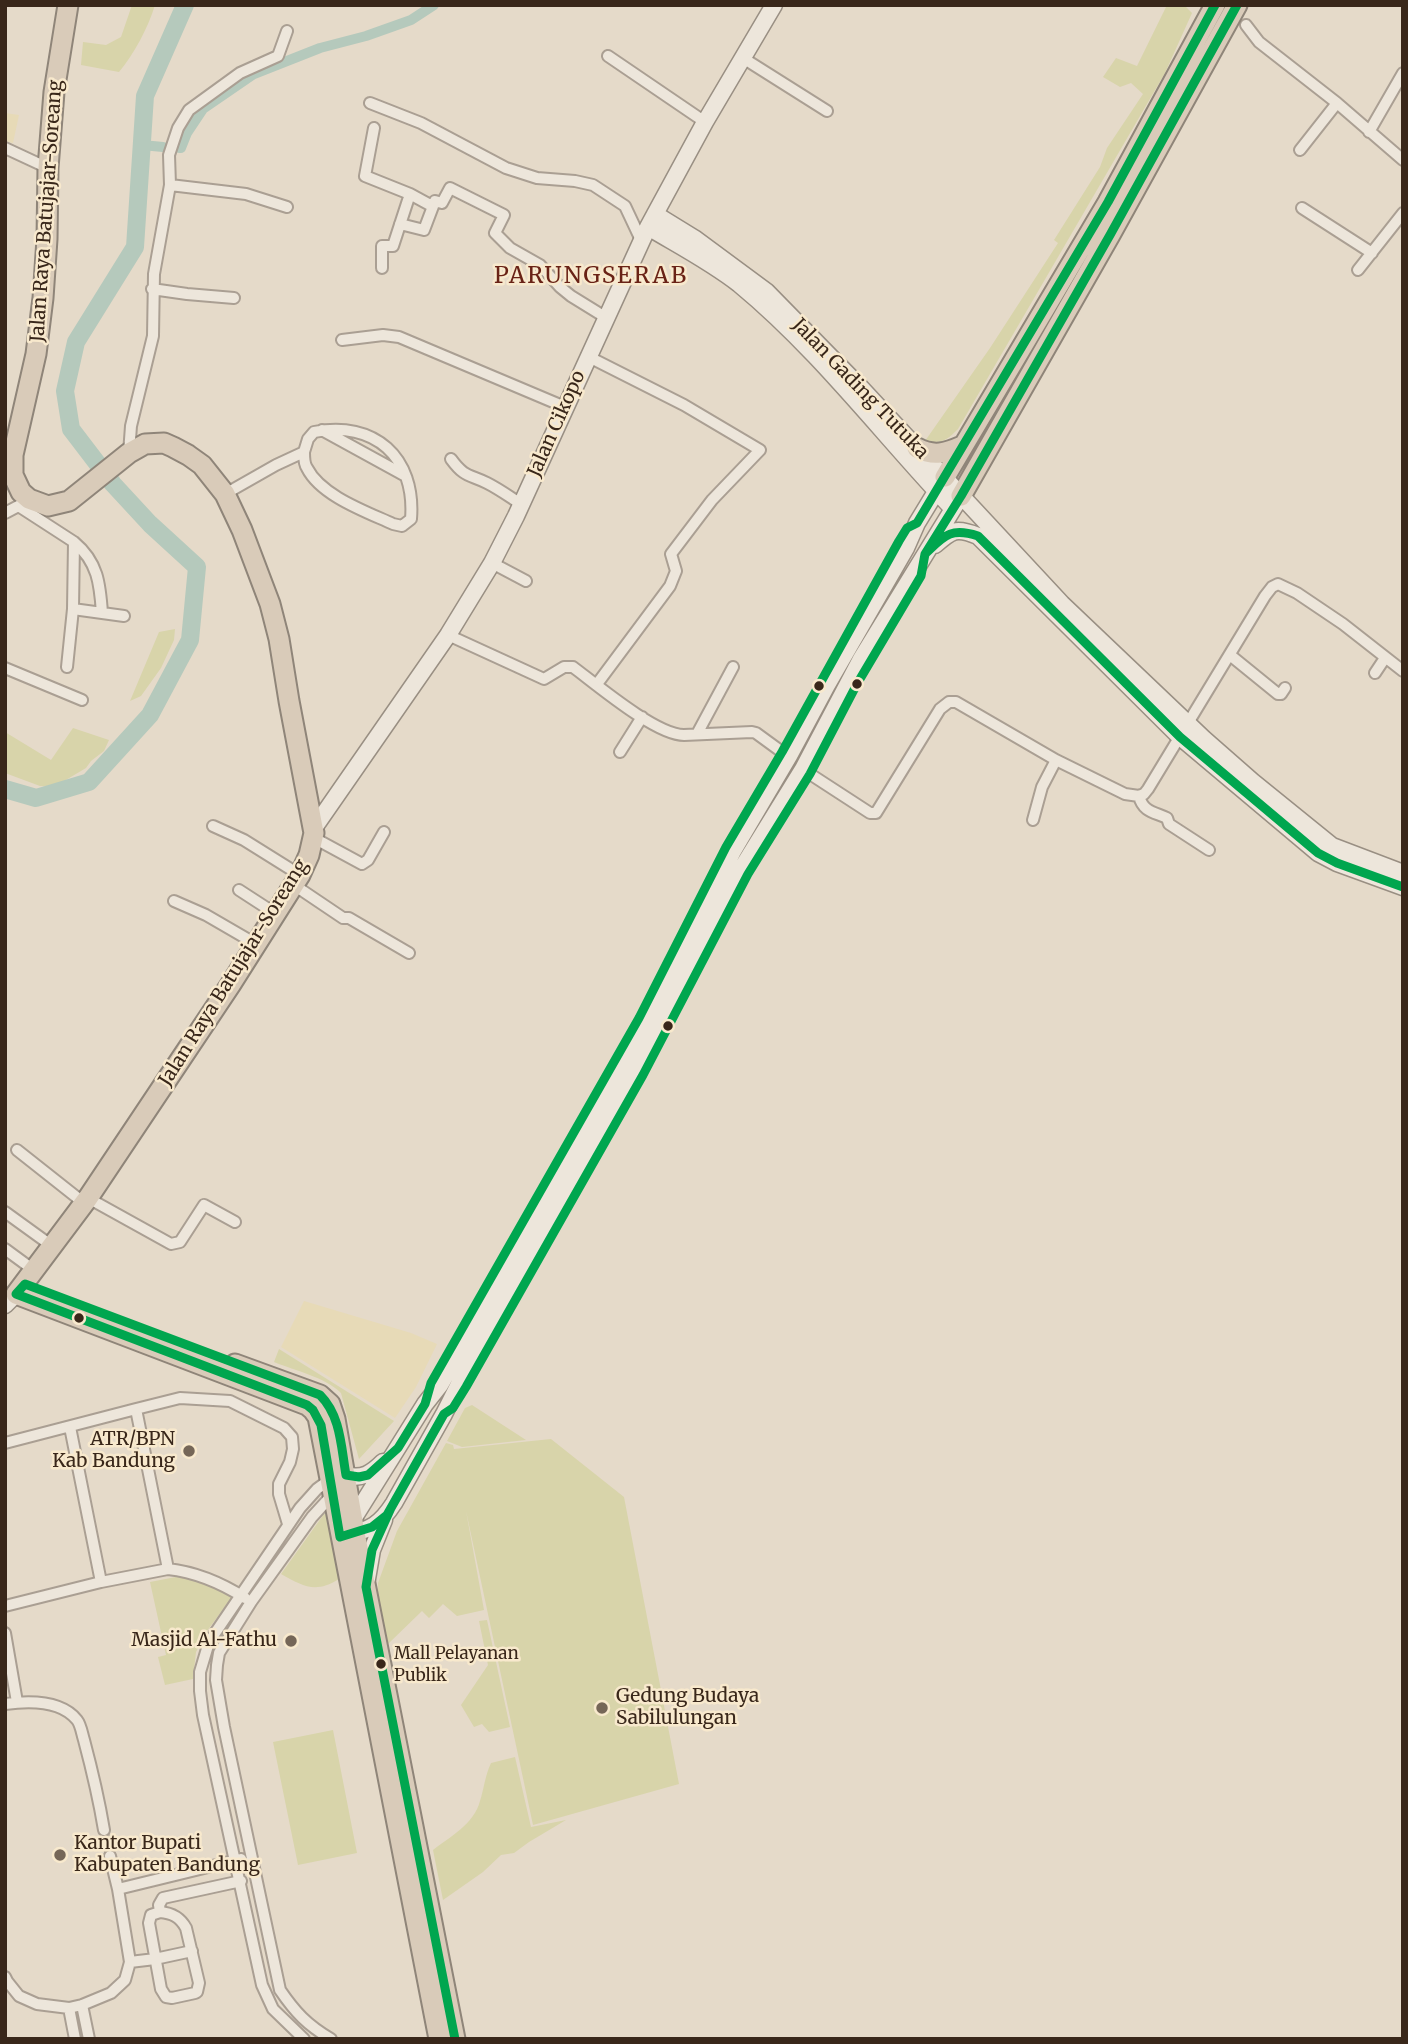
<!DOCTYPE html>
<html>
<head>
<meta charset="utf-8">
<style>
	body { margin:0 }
	#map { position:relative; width:1408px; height:2044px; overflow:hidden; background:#e5dac9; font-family:Merriweather,serif }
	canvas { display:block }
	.frame { position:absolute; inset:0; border:7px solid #39271a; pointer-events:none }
</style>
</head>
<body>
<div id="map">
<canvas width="1408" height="2044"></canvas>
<div class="frame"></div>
</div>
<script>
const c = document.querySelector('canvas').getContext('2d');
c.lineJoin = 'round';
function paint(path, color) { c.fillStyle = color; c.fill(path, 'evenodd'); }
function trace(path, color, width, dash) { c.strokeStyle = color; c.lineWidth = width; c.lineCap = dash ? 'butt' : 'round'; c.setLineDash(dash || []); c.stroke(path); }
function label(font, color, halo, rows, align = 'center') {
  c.font = font + ' Merriweather,serif'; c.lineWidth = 5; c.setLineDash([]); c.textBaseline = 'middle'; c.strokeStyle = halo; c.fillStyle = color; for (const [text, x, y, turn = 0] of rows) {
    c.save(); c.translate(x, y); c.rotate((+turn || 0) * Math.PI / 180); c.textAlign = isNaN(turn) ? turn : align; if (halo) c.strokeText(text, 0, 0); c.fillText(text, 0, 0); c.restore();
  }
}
const farmland = new Path2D(`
	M5,113L19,115L13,143L5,141Z
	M304,1301L411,1333L437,1344L416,1387L395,1418L281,1347Z`);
const green = new Path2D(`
	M132,5H155C148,28 134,54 119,72L81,65L83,42L106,45L121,37Z
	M1167,5H1184L1192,13L1165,73L958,429C947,440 942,444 925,441L990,348L1058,243L1054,240L1100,167L1107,148L1143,94L1131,83L1120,87L1103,77L1116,58L1137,66Z
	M175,629L174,640L161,668L141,696L130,701L159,632Z
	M73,728L109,740L104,751L91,761L86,768L54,787L40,786L5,773V732L51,760Z
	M279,1349L394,1421L359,1459L341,1393C325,1377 296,1371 274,1362Z
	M472,1405L526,1440L462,1447L447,1441L465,1408Z
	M551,1439L624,1497L679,1784L533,1825L466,1511L484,1610L457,1616L443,1604L429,1618L422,1611L388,1644L378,1596V1583L397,1531L446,1443L453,1445L454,1449Z
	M324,1514L328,1515L339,1579C315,1594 303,1586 281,1574Z
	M181,1576L198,1581L233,1596L207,1631L196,1652L193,1679L165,1685L158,1657L166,1655L150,1582Z
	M487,1620L510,1727L489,1732L482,1724L474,1727L461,1705L488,1665L479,1621Z
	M333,1730L357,1853L298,1865L273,1742Z
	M515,1757L531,1827L566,1820L529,1842L514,1853L501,1855L483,1872L443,1900L433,1850C450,1837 474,1824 480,1801C484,1788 485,1776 491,1763Z`);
const canal = new Path2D(`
	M142,145L163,147
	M179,148H181L187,133L203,109L254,74L320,48L366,36L411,20L434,5`);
const river = new Path2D(`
	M5,789L36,798L89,782L150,715L190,640L197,567L150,524L113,484L71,429L65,391L76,342L135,247L145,96L185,5`);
const streetTunnel = new Path2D(`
	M104,1830L110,1856`);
const street = new Path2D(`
	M1246,25L1259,42L1337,103L1403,160
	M608,56L705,122
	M743,58L827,111
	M370,103L421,123L506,168L537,178L575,181L593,185L625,206L641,240
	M374,128L365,176L410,194
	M1369,132L1403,73
	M5,148L48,168
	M1300,150L1337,103
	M170,185L169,155L178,128L189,110L240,73L278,56L287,31
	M1302,208L1372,253
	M400,224L424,230L435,201L442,203L450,188L504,215L495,233L510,248L540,265L560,287L571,296L605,317
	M382,268V246H393L410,194L432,206
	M1358,270L1403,213
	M152,289L187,294L234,298
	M342,340L383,335L399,337L565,407
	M587,356L684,405L760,450L712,500L671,554L676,571L670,586L597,684
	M322,430L404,475
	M129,453L131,426L153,336L154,274L170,185L246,194L287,207
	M451,459C465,478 469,474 487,483C499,489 510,497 521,504
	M225,494L276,465L304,452L308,439L314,432C374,420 416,457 411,519L402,526L393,524C367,512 321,496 307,468C304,464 304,457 304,452
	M20,507L74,542L73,609L67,667
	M5,513L24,503
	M74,542C98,562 100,584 102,613
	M492,563L526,581
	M73,609L124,616
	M448,635L544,679L564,667H573C597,685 656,735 684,735L752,732L756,733L782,752
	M1230,655L1278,694H1281L1285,688
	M5,668L82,700
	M1375,673L1385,658
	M697,734L733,667
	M620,752L642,717
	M810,774L870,813H876L940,709L949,702H956L1056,760L1125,794L1139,796L1144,794L1148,789L1265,596L1272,587L1278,584L1297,593L1343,624L1403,671
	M1139,796C1143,812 1154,812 1167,818L1169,824L1209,850
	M1033,820L1042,787L1056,760
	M213,826L244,840L300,875
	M314,838L362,864L368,860L384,832
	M294,885L343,918H349L409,953
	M239,890L276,914
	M174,901L206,915L256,944
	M17,1150L84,1203
	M88,1198L171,1244L180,1242L204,1205L235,1222
	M5,1212L52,1246
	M5,1249L35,1271
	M70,1427L101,1582
	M5,1443L136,1409
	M245,1598C223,1584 195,1572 168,1569L136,1409L180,1398L230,1401L284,1428L292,1437L293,1449L290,1462L279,1484V1494L288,1524
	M5,1606L101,1582L168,1569
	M5,1633L17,1702
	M5,1704C27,1701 61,1700 77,1720C81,1725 82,1734 84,1740C92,1770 99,1800 104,1830
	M118,1889L241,1859
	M160,1912C172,1913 180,1917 186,1928L199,1983L197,1992L195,1993L172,1998L166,1997L161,1989L149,1923L151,1915Z
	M160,1912L159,1905L163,1898L241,1881
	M130,1962L155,1959L192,1951
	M5,1977L7,1981L19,1996L37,2004L69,2008L82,2005L111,1993L125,1980L130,1962L118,1889L110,1856
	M82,2005L89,2039
	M69,2008L75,2039
	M304,2039L273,2009L262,1985L203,1715L200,1691V1672L209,1642L300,1508L317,1489L332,1478
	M331,2039C307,2025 295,2012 280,1990L224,1727L216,1680L217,1665L219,1653L251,1602L312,1517L334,1493`);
const secondary = new Path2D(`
	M655,214L694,238L767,292L861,388L1062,604L1204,739L1253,782L1332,846L1403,873
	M648,227C678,245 711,262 739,284C819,350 882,434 953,509
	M935,545C952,530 956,527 978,536L1180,737L1318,853L1337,863L1403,887
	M314,828L448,635L492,563L516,516L648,227L705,122L774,5
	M5,1305L16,1294
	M346,1475C362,1480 372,1473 383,1462
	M350,1524L425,1404L440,1385L648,1020L733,851L789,756L827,685L906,548L917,523L945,477
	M346,1536C371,1529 380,1525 394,1503L444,1414L462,1378L667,1014L727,895L745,863L803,769L861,659L961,496
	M367,1579L372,1550L384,1520`);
const highway = new Path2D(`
	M68,5L54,92L48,168L47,239L43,298L36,354L13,455V475L21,492L29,499L48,506L69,501L129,453L145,444L164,443L173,447L188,455L202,465L225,494L242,530L270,604L279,639L289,701L314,833L309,855L300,875L231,984L88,1198L16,1294L307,1405L313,1410L318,1417L439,2039
	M917,448C934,457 946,453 962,446
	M945,477L1108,202L1215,5
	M961,496L1110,235L1237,5
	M235,1364L320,1395L330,1404L335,1419L355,1533L455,2039`);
const bus1 = new Path2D(`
	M1215,5L1108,202L917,523L907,528L899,541L782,752L726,847L639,1018L431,1383L425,1404L398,1448L368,1475L359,1477L346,1475C341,1447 341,1416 320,1395L25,1284L16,1294L307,1405L313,1410L321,1425L340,1537L372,1527L387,1515L444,1414L453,1408L466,1387L643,1075L748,874L810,774L857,684L921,576L925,554L961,496L1110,235L1237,5
	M925,554C944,536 950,527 978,536L1180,737L1318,853L1337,863L1403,887
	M391,1508L372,1550L366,1587L455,2039`);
const markers = [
	[857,684,6,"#39271a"],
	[819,686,6,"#39271a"],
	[668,1026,6,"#39271a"],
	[79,1318,6,"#39271a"],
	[189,1451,7,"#756657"],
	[291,1641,7,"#756657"],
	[381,1664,6,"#39271a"],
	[602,1708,7,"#756657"],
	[60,1855,7,"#756657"]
];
const busNames = [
	["Mall Pelayanan",394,1654],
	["Publik",394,1676]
];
const streetNames = [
	["Jalan Raya Batujajar-Soreang",47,211,-86],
	["Jalan Gading Tutuka",860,389,46],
	["Jalan Cikopo",557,424,-66],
	["Jalan Raya Batujajar-Soreang",234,973,-58]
];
const poiNames = [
	["ATR/BPN",175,1440],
	["Kab Bandung",175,1462],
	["Masjid Al-Fathu",277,1641],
	["Gedung Budaya",616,1697,"left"],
	["Sabilulungan",616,1719,"left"],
	["Kantor Bupati",74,1844,"left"],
	["Kabupaten Bandung",74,1866,"left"]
];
const quarterNames = [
	["PARUNGSERAB",591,276]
];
paint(farmland, '#e7dab7');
paint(green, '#d8d4aa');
trace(canal, '#b5c9bc', 10);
trace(river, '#b5c9bc', 18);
trace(streetTunnel, '#c3b6a6', 10, [10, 5]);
trace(street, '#aa9f93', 14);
trace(secondary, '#998f83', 19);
trace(highway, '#8f8579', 23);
trace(street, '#ede6db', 10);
trace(secondary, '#ede6db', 16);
trace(highway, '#d9cbb9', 19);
trace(bus1, '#00a64f', 9);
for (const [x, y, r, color] of markers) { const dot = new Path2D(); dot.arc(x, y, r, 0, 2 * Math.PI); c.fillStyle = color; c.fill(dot); trace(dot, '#f8e9cd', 2.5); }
label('17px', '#39271a', '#f8e9cd', busNames, 'left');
label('19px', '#39271a', '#f8e9cd', streetNames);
label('19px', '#39271a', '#f8e9cd', poiNames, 'right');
c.letterSpacing = '2px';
label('23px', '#692216', '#f8e9cd', quarterNames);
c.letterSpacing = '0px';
</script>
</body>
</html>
